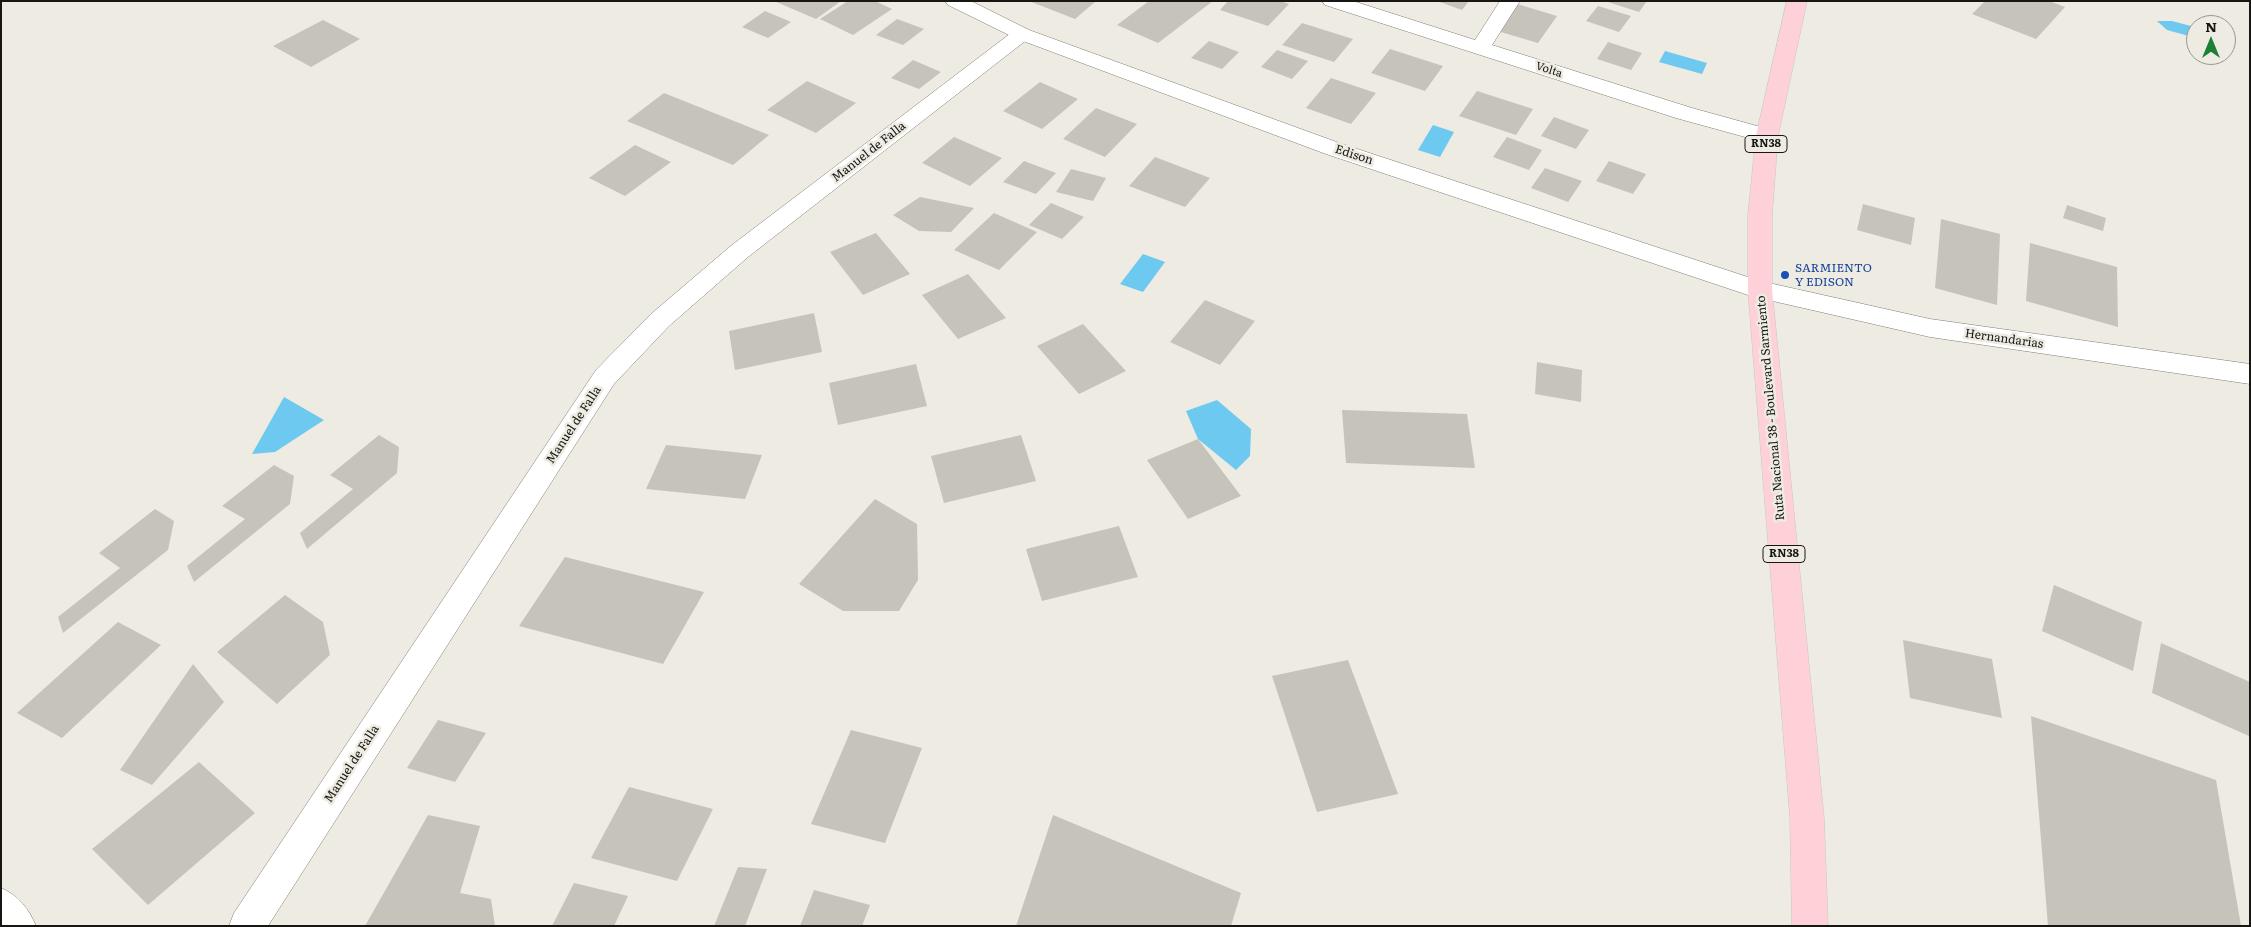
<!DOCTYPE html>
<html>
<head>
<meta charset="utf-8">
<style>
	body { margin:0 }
	#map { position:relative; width:2251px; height:927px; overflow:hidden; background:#eeebe2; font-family:Literata,serif }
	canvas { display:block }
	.frame { position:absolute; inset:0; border:2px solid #171612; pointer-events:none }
	.north { position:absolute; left:2186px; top:15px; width:50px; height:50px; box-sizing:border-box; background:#eeebe2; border:1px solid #98968f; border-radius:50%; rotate:0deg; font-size:14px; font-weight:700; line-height:20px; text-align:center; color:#171612 }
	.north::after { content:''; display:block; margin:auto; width:18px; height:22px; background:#1b8135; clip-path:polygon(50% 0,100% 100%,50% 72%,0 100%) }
</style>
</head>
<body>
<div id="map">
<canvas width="2251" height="927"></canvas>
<div class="frame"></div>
<div class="north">N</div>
</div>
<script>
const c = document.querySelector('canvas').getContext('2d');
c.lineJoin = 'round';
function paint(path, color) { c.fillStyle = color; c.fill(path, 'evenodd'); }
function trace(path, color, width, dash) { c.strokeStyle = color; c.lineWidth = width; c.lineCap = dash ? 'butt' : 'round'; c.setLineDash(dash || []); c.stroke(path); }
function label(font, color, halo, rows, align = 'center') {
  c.font = font + ' Literata,serif'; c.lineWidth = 5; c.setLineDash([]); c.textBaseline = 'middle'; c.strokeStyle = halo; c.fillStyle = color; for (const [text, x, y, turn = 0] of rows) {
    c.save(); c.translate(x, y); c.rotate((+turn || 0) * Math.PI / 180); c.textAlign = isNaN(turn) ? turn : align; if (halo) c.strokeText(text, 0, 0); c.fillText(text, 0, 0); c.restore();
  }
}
const water = new Path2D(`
	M2157,21H2172L2191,26L2206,23L2210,25H2196V38L2167,30Z
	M1665,51L1707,63L1702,74L1659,62Z
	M1433,125L1454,132L1440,157L1418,150Z
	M1143,254L1165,262L1143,292L1120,284Z
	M284,397L324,420L275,452L252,454Z
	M1217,400L1251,429L1250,456L1236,470L1198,439L1186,411Z`);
const building = new Path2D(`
	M774,1H841L816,19Z
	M848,1H875L892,9L853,35L820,19Z
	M1029,1H1096L1075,19Z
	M1149,1H1213L1158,43L1117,25Z
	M1228,1H1281L1289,4L1268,26L1220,10Z
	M1437,1H1469L1462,10Z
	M1605,1H1647L1639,12Z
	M1985,1H2049L2065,7L2036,39L1972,14Z
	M1514,3L1557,16L1538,43L1494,30Z
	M1598,6L1631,16L1619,32L1586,21Z
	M765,11L791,22L768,38L742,27Z
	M897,19L924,29L903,45L876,35Z
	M323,20L360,39L311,67L273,46Z
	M1302,23L1353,39L1334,62L1282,45Z
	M1209,41L1239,52L1222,69L1191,58Z
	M1608,42L1642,53L1631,70L1597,59Z
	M1390,49L1443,66L1425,91L1371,73Z
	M1277,50L1308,61L1292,79L1261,67Z
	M913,60L941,72L919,89L891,78Z
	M1331,78L1376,93L1351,124L1306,108Z
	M807,81L856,103L816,133L767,110Z
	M1040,82L1078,99L1042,129L1003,111Z
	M1477,91L1533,109L1516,135L1459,116Z
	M664,93L769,135L733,165L627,121Z
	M1096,108L1137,124L1105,157L1063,139Z
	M1554,117L1589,130L1576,149L1541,136Z
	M954,137L1002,158L970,186L922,163Z
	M1507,137L1542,150L1529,170L1493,157Z
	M635,145L671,162L625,196L589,178Z
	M1155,157L1210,178L1185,207L1129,186Z
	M1024,161L1056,173L1036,194L1003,182Z
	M1609,161L1646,174L1633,194L1596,181Z
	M1545,168L1582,181L1568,202L1531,188Z
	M1071,169L1106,178L1093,201L1056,192Z
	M920,197L974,208L951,232L919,231L893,215Z
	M1051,203L1084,217L1062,239L1029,225Z
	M1863,204L1915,218L1911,245L1857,230Z
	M2067,205L2106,218L2103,231L2063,218Z
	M994,213L1037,232L999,270L954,250Z
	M1941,219L2000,234L1997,305L1935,288Z
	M876,233L910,274L863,295L830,252Z
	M2030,243L2117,267L2118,327L2026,301Z
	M968,274L1006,318L958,339L922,295Z
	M1205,300L1255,321L1220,365L1170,342Z
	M814,313L822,352L735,370L729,331Z
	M1083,324L1126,371L1079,394L1037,346Z
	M1537,362L1582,370L1581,402L1535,394Z
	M916,364L927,406L838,425L829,383Z
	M1342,410L1467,414L1475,468L1346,463Z
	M379,435L399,447L397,473L307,549L300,533L353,489L330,475Z
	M1021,435L1036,481L944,503L931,456Z
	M1198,439L1241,496L1188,519L1147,460Z
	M666,445L762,455L745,499L646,489Z
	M274,465L294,476L290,504L194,582L187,566L245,519L222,506Z
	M875,499L917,524L918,580L899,611H843L799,584Z
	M155,509L174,521L168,550L63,633L58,617L120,568L99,553Z
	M1119,526L1138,577L1042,601L1026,549Z
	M565,557L704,592L663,664L519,626Z
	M2054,585L2142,622L2133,671L2042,631Z
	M285,595L323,622L330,655L277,704L217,652Z
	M118,622L161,645L62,738L17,713Z
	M1903,640L1992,659L2002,718L1910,698Z
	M2161,643L2250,682L2249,736L2152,693Z
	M1348,660L1398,794L1317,812L1272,676Z
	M193,664L224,702L152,785L120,770Z
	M2031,716L2216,780L2241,926H2048Z
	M438,720L486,733L455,782L407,768Z
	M851,730L922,748L885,843L811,824Z
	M199,762L255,813L148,905L92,849Z
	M629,787L713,809L677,881L591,858Z
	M428,815L480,826L460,893L491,899L495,926H365Z
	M1053,815L1241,893L1231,926H1016Z
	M738,867L767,869L745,926H714Z
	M574,883L628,896L614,926H552Z
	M814,890L870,905L862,926H800Z`);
const minor = new Path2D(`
	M1322,1H1353L1475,40L1500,1H1520L1492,45L1692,108L1775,131L1778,136L1775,141L1767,143L1676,118L1325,5Z
	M1022,28L1029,30L1032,34L1029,38L748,257L669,326L614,384L268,926H229L234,913L596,370L651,314L732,245L1015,30Z
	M1760,281L1930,319L2250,364V384L1930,337L1751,296L1748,290L1751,284Z
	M1,888C18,895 29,909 36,926H1Z`);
const tertiary = new Path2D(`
	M945,1H971L1029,30L1342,144L1769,284L1772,290L1769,296L1760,299L1751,296L1326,154L1015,38L948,5Z`);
const primary = new Path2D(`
	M1787,1H1807L1778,136L1772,215V290L1824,818L1828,926H1792L1790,818L1748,290V215L1756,136Z`);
const markers = [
	[1785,275,5,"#1a4fb4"]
];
const farStreetnames = [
	["Volta",1549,70,18]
];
const shields = [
	[1766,144,42],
	[1784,554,42]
];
const shieldNames = [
	["RN38",1766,144],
	["RN38",1784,554]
];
const streetNames = [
	["Manuel de Falla",869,152,-38],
	["Edison",1354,155,18],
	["Hernandarias",2004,339,8],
	["Ruta Nacional 38 - Boulevard Sarmiento",1771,408,-95],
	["Manuel de Falla",574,425,-57],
	["Manuel de Falla",352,764,-57]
];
const transitNames = [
	["SARMIENTO",1795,268],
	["Y EDISON",1795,282]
];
paint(water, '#6dc9f0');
paint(building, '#c6c3ba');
trace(minor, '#807d75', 1);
trace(tertiary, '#807d75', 1);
trace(primary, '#c7c7c6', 1);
paint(minor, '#fff');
paint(tertiary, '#fff');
paint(primary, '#fed0d7');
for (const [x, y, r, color] of markers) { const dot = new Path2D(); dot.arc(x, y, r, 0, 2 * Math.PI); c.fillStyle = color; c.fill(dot); trace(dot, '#eeebe2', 2); }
label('11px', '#171612', '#eeebe2', farStreetnames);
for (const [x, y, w] of shields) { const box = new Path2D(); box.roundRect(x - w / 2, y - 8.5, w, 17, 4); c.fillStyle = '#eeebe2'; c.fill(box); trace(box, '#171612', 1); }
label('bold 11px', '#171612', null, shieldNames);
label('12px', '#171612', '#eeebe2', streetNames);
label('12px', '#164399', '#eeebe2', transitNames, 'left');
</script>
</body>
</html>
